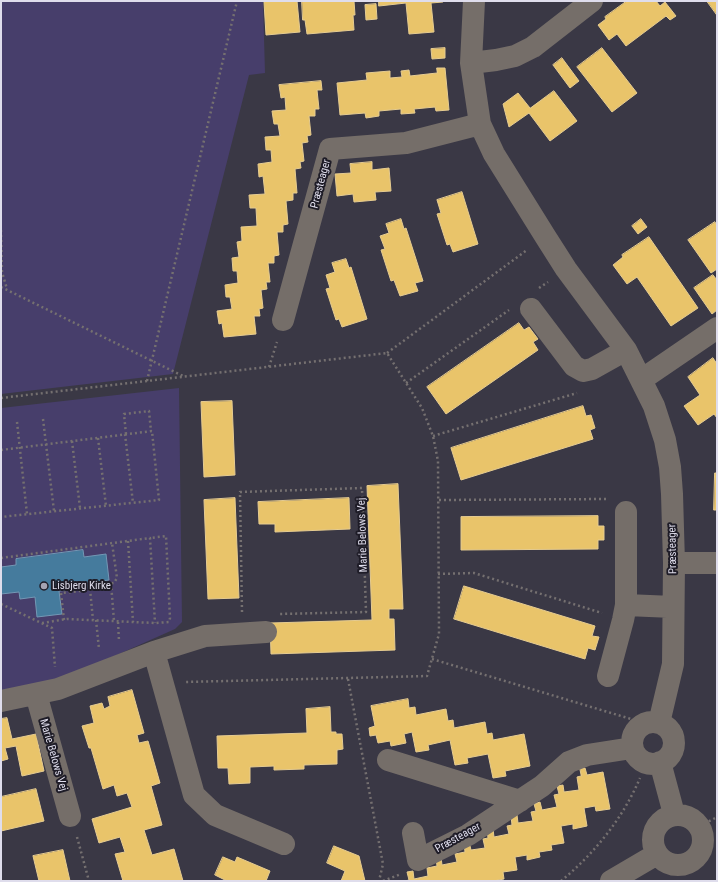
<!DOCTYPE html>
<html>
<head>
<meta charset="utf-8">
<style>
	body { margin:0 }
	#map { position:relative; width:718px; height:882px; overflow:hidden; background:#3a3845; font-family:"Roboto Condensed",sans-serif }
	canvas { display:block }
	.frame { position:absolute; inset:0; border:2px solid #dfddec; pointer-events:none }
</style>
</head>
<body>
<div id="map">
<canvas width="718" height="882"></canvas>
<div class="frame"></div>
</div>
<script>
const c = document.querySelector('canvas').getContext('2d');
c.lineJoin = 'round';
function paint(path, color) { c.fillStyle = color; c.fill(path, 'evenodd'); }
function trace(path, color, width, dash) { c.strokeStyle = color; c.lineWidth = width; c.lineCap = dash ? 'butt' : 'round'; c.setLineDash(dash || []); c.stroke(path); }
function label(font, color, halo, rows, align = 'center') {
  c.font = font + ' "Roboto Condensed",sans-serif'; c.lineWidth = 4; c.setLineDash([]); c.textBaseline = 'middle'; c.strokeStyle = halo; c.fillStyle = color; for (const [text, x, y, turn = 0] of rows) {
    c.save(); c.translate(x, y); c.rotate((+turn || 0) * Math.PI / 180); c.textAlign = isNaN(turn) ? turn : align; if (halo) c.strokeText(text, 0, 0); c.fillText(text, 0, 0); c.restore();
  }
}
const green = new Path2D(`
	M1,1H263L265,73L249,75L173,374L1,394Z
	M179,388L182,622L175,629L63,679L1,693V408Z`);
const homes = new Path2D(`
	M273,1H297L300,32L266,35L264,2Z
	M302,1H354L355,15H353L354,30L307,34L305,20H303Z
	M379,1H443V2L431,3L434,32L409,34L406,3L379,6Z
	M627,1H656L660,6L665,2L676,16L670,20L666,16L626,46L617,34L609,40L598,25L606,19L605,17Z
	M707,1H717V15Z
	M376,4L377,19L366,20L365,5Z
	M445,48V58L432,59L431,49Z
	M602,48L637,93L612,112L577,67Z
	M562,58L579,81L570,88L553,65Z
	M437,68H445L449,110L436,111L435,107L414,109L415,113L401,114V109L379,111V116L366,118L365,113L340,115L337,83L367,80L366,73L390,71V78L402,77L401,71L409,70L410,76L437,73Z
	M321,81L322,90H317L319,109H315V116H309L311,135L307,136L308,142L302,143L304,161L300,162L301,168L295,169L297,193H293V200L286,201L288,224L283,225V232H277L279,255L274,256V263H268L270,282H266L267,289L261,290L263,308L259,309L260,316H254L256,334L224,337L222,323L219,324L217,311L232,309L230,297H226L225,285L238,283L237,271H233L232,258L239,257L237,242L242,241L241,227L257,226L256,208H250L249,195L265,194L263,176L259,177L258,164L272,162L271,150H266L265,137L280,136L278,124H274L272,111L286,110L285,97L281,98L279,85Z
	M554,91L577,121L550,141L529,113L509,127L503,104L518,93L530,108Z
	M372,162V170L389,168L391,191L375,192L376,200L354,202L353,194L337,196L335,174L351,173L350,164Z
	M462,192L478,244L453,252L450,244L447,245L437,214L441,213L437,200Z
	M401,219L404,229L406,228L423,281L415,283L418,291L400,296L394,280L391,281L381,250L385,249L380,236L389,233L386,224Z
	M641,219L647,227L638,234L632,226Z
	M715,222L717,226V269L711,273L688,240Z
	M649,237L698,308L671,326L637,277L627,284L613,265L623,257L622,255Z
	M346,259L349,268L351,267L367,319L342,327L339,319L336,320L326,289L330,288L326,275L335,272L332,263Z
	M713,275L717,280V310L712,314L694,288Z
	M519,323L524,330L529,327L538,339L533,342L538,350L446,414L427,387Z
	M713,358L717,364V418L714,414L698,425L684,406L700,395L688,377Z
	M232,401L235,475L204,477L201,402Z
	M583,406L586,416L591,415L595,428L590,430L593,439L461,480L451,448Z
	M715,473H717V510H714Z
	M398,484L403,609H389V619H394L395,650L271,654L270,623L372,620L367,486Z
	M235,498L239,598L208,599L204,500Z
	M349,498L350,529L275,532V524H259L258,502Z
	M598,516V526H604V540H598V549L461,550V517Z
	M464,586L595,626L592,636L599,637L595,650L588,648L585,659L454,619Z
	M132,690L144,733L137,735L139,743L148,741L160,783L151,786L162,825L144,830L152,855L174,849L183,881H123L115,854L125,852L120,837L99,843L92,819L132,807L127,793L117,796L114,785L103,789L91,748H89L82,726L94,723L90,706L102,703L104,709L110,706L108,697Z
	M408,699L409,708L415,707L416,715L446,709L448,721L453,720L454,728L485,722L487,734L492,733L493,740L524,734L530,766L505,771L506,776L493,778L488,754L467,758L468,763L455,765L450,740L428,745L429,750L416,752L412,732L404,734L406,743L391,746L390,741L378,743L376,735L370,736L369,728L375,726L371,706Z
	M330,707L331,732H336V734H342L343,749L337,750V764L304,765V769L274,770V766L250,767V783L229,784L228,768H218L217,736L307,733L306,709Z
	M7,718L12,739L36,734L44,771L22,776L16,746L5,748L8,759L1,761V719Z
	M580,768H585L587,775L603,772L610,809L596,811L595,806L584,808L587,826L573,829V824L561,826L564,843L551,845L552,850L539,852L540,857L527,860V855L515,857L517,870L503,872L504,879L493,881H405L409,880L407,872L413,871L414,879L428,876L427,868L437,866L436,858L441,857L442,865L457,862L455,854L465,852L464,843L469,842L471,850L485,848L483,839L488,838L487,830L493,829L494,837L509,834L507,826L512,825L511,816L517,815L518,823L533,821L531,812L536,811L534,804L540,802L542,810L557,807L554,795L559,794L557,786L563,785L564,792L579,790L577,777L581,776Z
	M36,789L44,821L1,831V797Z
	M334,846L359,856L365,881H341L345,871L327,863Z
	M63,850L70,881H39L33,856Z
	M223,857L235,862L237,857L270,871L266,881H227L215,875Z`);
const public = new Path2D(`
	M83,550L84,557L106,554L109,580L87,583L88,588L59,591L62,614L37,617L35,597L20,599L19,592L1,594V567L16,565V559Z`);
const path = new Path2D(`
	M1,230L2,272L7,289
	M1,287L183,376
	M539,288L548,282
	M387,353L527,250
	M269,367L277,342
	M147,381L237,1
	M406,383L509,310
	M1,398L387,353L422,408L433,436L438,461L439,634L427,676L186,682
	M43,419L54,511
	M17,422L27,514
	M125,434L133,503
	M126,434L124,414L149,411L151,431
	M433,436L577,393
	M98,438L106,506
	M72,441L80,508
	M1,450L152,431L159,500L1,517
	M439,500L609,499
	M128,541L133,622
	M1,558L150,538L155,623
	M438,574L474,573L602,613
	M111,583L114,621
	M90,589L93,620
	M1,604L52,628L55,667
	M242,612L240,492L362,488L366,612L279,614
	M64,620L61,593L89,590L92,586L114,583L117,578L112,543
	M96,620L99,649
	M118,622L119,641
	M42,623L67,619L155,623L169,622L170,618L166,536L150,538
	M432,659L631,719L637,723
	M348,679L383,864L379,881
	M700,826L717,817
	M77,837L89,881
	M383,881L401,874
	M561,881C595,853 623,818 640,778`);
const minor = new Path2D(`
	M474,1L471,63L480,124L494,154L545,236L566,269L626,350L654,406L665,440L670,467L672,494L674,563L673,664L659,723
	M471,63L496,60L515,56L533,47L592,1
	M531,309L574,366L583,371L592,369L626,350
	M283,320L330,149L406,143L480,124
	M641,380L717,328
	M674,563H717
	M626,605L673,607
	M154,652L194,795L215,815L284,844
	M608,676L623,620L626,605V512
	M36,694L70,816
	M1,701L58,689L154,652L205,636L266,632
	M632 743a21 21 0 1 1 42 0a21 21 0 1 1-42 0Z
	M388,760L520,801
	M660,762L674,814
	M653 840a25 25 0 1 1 50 0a25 25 0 1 1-50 0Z
	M413,833L418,860L468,835L542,786L569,762L587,755L632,748
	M611,881L657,854`);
const markers = [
	[44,586,4,"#a5a3b2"]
];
const streetNames = [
	["Præsteager",321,184,-75],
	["Marie Belows Vej",363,535,-92],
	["Præsteager",673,549,-91],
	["Marie Belows Vej",53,755,74],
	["Præsteager",458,838,-29]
];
const poiNames = [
	["Lisbjerg Kirke",52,586]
];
paint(green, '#473e6b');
paint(homes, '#e9c46a');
trace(homes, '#e6cc91', 1);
paint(public, '#457b9d');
trace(public, '#7398b5', 1);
trace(path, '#757070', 2.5, [2, 3]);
trace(minor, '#756e69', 22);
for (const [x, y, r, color] of markers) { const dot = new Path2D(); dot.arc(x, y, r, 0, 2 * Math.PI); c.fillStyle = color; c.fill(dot); trace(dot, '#1e1c27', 1.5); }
label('11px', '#dfddec', '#1e1c27', streetNames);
label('11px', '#dfddec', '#1e1c27', poiNames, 'left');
</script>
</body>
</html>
